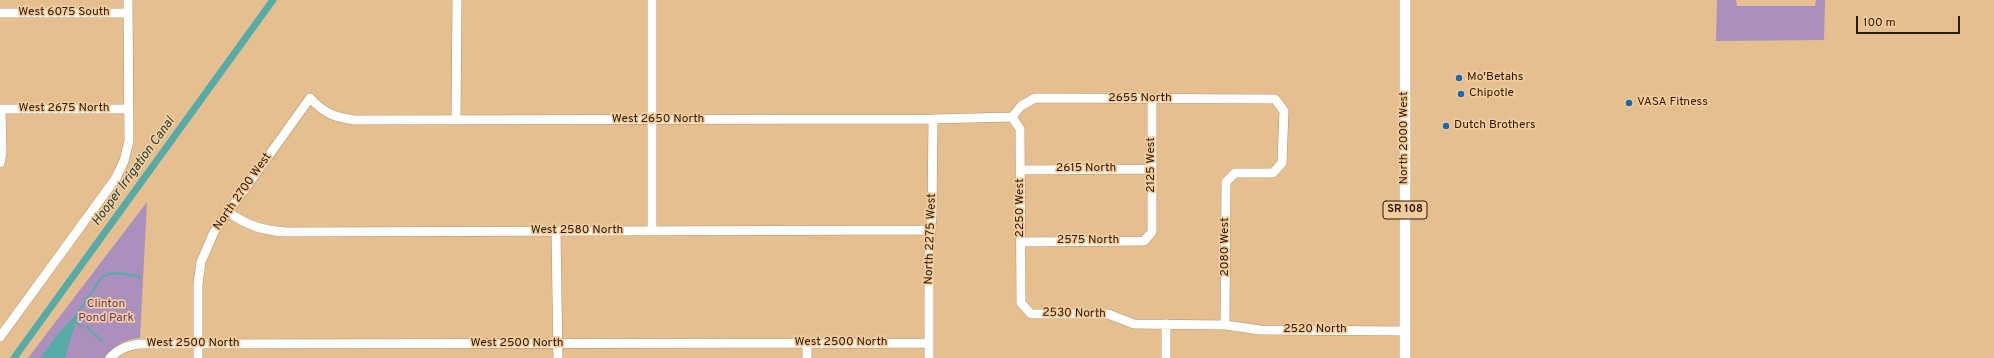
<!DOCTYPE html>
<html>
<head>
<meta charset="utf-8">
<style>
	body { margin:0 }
	#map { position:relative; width:1994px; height:358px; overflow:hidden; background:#e6bf90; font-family:Overpass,sans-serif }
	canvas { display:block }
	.scale { position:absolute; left:1856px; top:16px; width:104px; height:18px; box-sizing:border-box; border:2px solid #2a1b08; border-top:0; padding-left:5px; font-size:12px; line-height:14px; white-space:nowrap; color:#2a1b08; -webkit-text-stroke:3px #f4cc9c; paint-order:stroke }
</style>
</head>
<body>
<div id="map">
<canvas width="1994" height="358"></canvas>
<div class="scale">100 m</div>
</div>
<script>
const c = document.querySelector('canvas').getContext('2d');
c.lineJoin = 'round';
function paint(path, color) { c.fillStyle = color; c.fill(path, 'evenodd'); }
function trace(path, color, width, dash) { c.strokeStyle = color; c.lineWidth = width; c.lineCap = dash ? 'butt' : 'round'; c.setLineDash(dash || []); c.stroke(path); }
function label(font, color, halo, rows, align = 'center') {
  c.font = font + ' Overpass,sans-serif'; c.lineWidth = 3.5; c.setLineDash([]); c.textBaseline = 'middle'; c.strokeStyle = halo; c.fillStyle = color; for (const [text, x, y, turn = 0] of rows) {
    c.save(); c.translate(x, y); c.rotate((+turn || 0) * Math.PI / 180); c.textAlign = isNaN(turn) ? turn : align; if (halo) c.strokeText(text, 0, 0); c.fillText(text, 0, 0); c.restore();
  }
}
const green = new Path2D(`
	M1717,0H1736L1737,6H1815L1816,0H1825L1824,40L1716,41Z
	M147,202L140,338C125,339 114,346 104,358H28Z`);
const water = new Path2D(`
	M79,311L65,358H40L57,335Z`);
const stream = new Path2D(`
	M79,311L101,278C113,269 127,275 141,277
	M76,323L82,326
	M87,327L102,341`);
const canal = new Path2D(`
	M14,358L273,0`);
const minor = new Path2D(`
	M652,0V231
	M0,13H128
	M0,109H129
	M1012,117L1020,129L1021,303L1031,314H1108L1134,324L1225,325L1260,330L1405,331
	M1012,117L1021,106L1035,98L1275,99L1284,111L1282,163L1273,173H1235L1226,182L1225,325
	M456,120L457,0
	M0,163L2,153L1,109
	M1020,170L1152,169
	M228,212C248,226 264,231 287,232L931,230
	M556,231L558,358
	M1021,242L1144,241L1152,232V99
	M1166,324V358
	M0,337L116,178L124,161L129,141L128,0
	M807,343V358
	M110,358C119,349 126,346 139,344L929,343
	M198,358V284L201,262L214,232L310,98C325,114 334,117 355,120L933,119L1012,117
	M929,358V254L932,215L933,119`);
const major = new Path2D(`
	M1405,0V358`);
const markers = [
	[1459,78,4,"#146ab8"],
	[1461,94,4,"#146ab8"],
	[1629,103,4,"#146ab8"],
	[1446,126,4,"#146ab8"]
];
const shields = [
	[1405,210,44]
];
const shieldNames = [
	["SR 108",1405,210]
];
const streetNames = [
	["West 6075 South",64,13],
	["2655 North",1140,99],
	["West 2675 North",64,109],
	["West 2650 North",658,120],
	["North 2000 West",1405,138,-90],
	["2125 West",1152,165,-90],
	["2615 North",1086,169],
	["North 2700 West",243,192,-55],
	["2250 West",1021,208,-90],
	["West 2580 North",577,231],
	["North 2275 West",931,239,-88],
	["2575 North",1088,241],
	["2080 West",1226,247,-90],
	["2530 North",1074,314,1],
	["2520 North",1315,330],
	["West 2500 North",841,343],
	["West 2500 North",193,344],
	["West 2500 North",517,344]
];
const poiNames = [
	["Mo'Betahs",1467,78],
	["Chipotle",1469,94],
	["VASA Fitness",1637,103],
	["Dutch Brothers",1454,126]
];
const parkNames = [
	["Clinton",106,305],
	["Pond Park",106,319]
];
const waterNames = [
	["Hooper Irrigation Canal",134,172,-54]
];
paint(green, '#ab90bd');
paint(water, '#56aba7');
trace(stream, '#56aba7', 2);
trace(canal, '#56aba7', 7);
trace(minor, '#b79264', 10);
trace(major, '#b79264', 12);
trace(minor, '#fff', 9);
trace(major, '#fff', 11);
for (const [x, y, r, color] of markers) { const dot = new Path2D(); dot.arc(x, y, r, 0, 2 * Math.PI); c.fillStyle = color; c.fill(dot); trace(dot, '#f4cc9c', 1.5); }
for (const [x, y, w] of shields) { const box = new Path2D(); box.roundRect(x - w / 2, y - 9, w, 18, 3); c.fillStyle = '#f4cc9c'; c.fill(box); trace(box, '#2a1b08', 1); }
label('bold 11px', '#2a1b08', null, shieldNames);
label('12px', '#2a1b08', '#f4cc9c', streetNames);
label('12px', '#2a1b08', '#f4cc9c', poiNames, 'left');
label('12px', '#613879', '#f4cc9c', parkNames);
label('italic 13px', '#1d4544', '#f4cc9c', waterNames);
</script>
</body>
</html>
